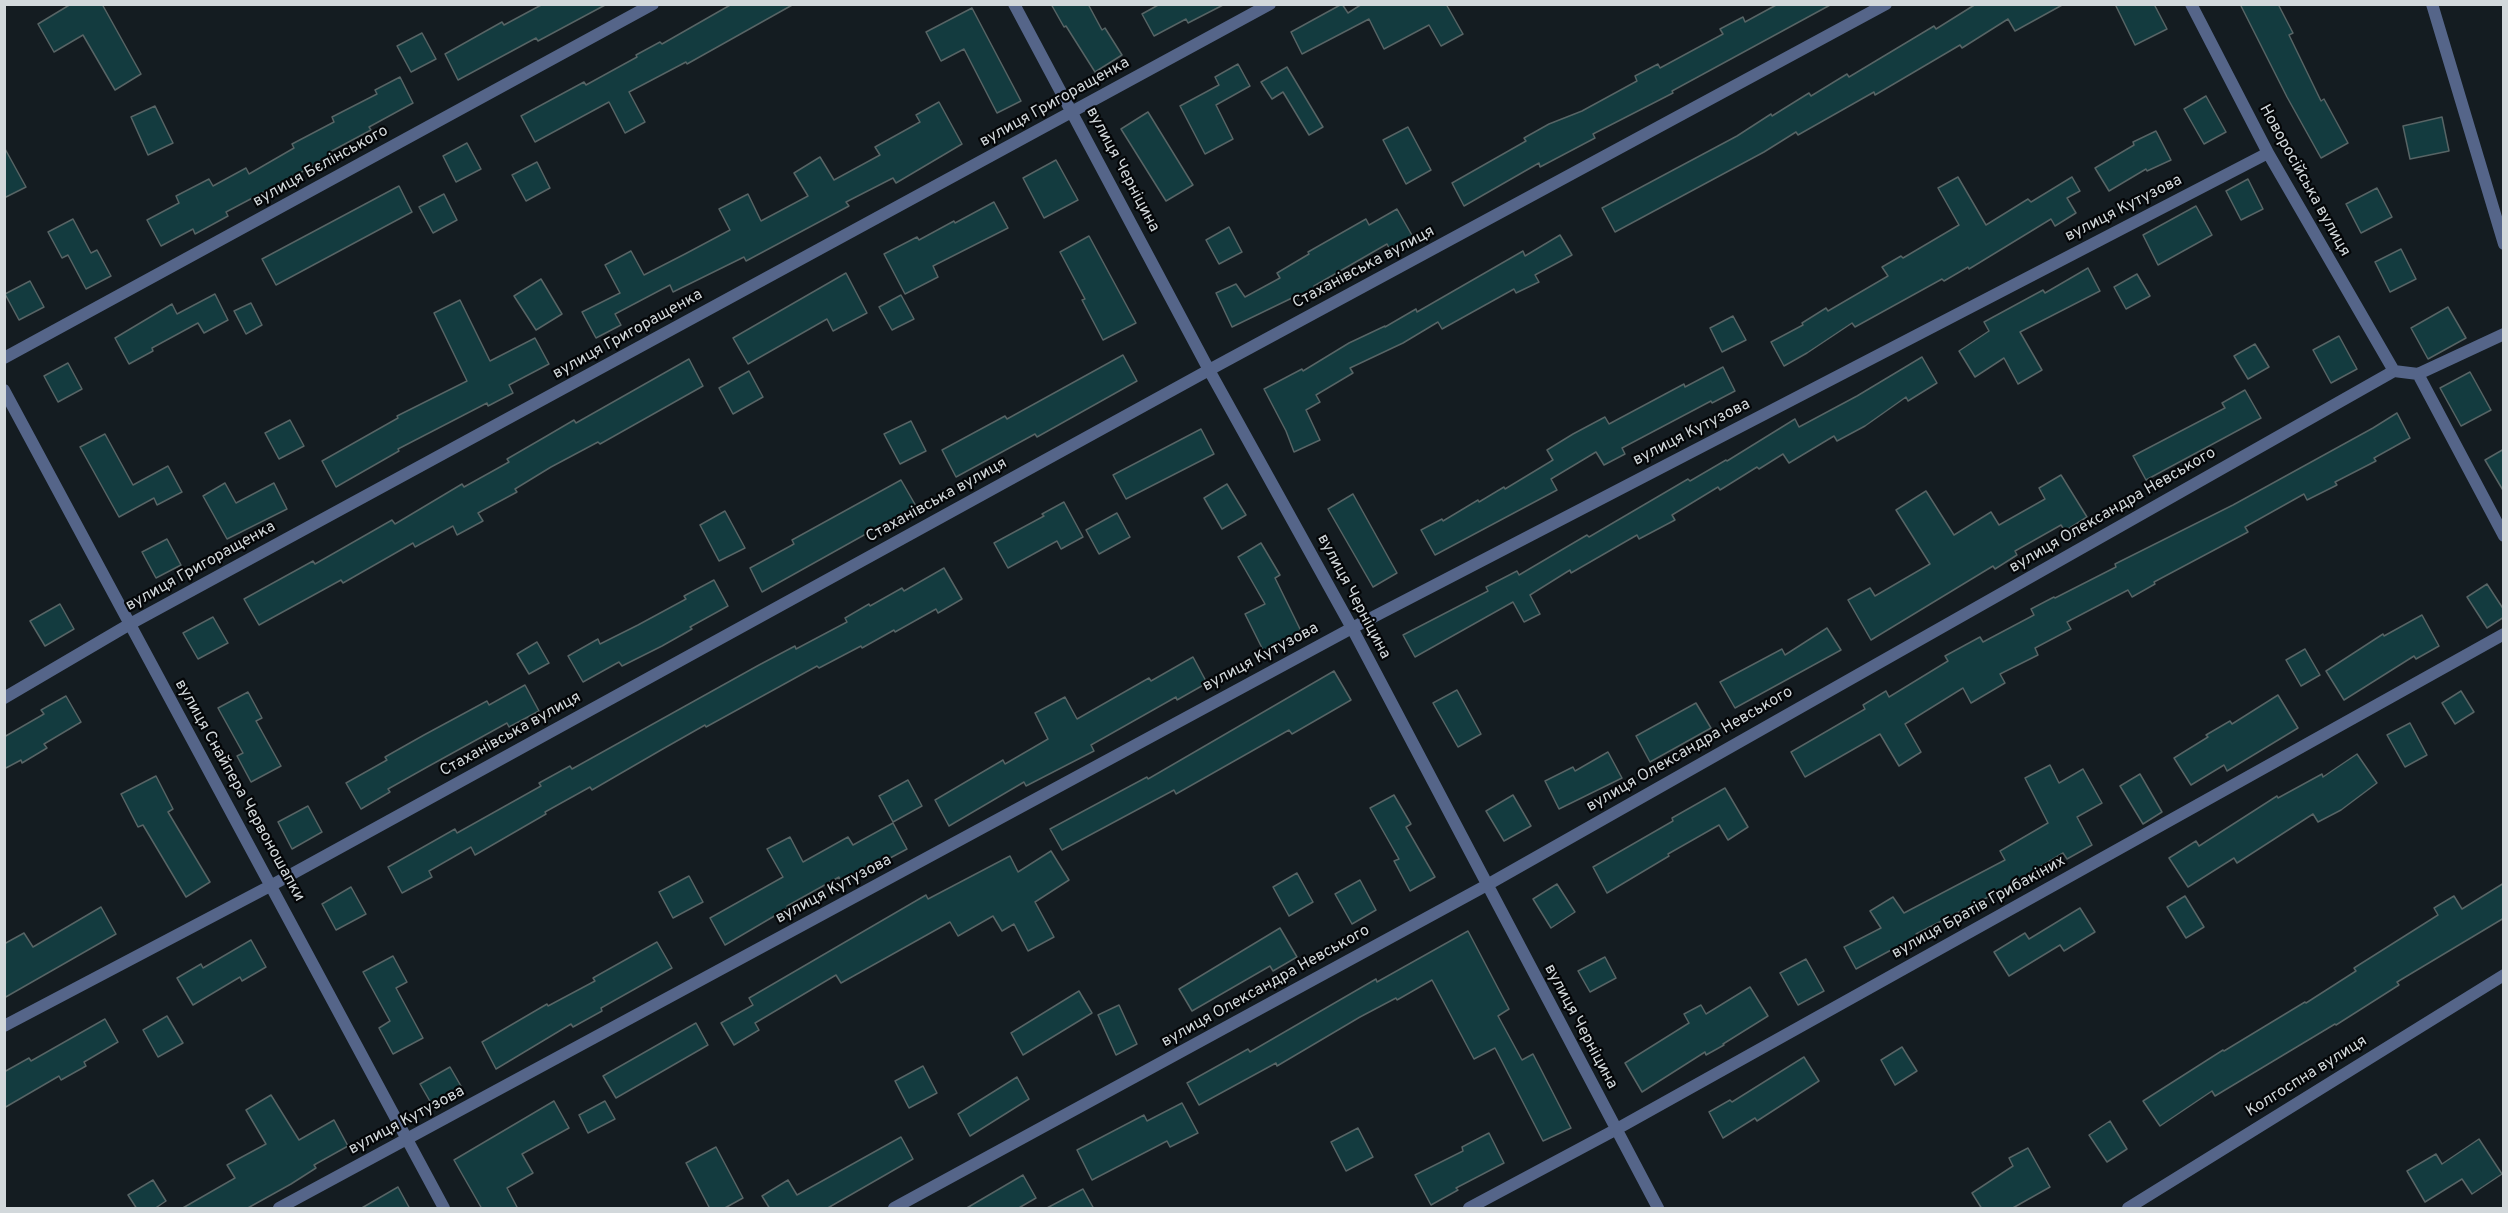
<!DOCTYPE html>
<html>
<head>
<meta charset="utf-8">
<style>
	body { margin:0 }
	#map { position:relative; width:2508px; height:1213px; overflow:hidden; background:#141c21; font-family:Overpass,sans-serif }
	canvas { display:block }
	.frame { position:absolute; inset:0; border:6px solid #d2d8db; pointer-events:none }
</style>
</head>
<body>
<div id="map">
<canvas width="2508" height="1213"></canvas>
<div class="frame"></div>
</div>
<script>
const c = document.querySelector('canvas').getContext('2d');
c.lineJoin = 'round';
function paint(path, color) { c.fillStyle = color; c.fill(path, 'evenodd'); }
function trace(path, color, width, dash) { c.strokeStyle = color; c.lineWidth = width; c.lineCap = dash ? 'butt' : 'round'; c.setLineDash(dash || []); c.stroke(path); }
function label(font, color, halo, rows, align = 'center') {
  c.font = font + ' Overpass,sans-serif'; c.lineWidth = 4.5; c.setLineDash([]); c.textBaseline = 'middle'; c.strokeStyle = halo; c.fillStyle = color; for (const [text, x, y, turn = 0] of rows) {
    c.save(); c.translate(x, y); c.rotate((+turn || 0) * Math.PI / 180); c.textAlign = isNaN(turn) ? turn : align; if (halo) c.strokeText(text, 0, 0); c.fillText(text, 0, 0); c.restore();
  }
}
const building = new Path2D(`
	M71,4H102L141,74L115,90L83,35L54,52L38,24Z
	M543,4H607L538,41L536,38L458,80L445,54L502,22L504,25Z
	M732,4H794L687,64L686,62L629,92L645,122L625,133L609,102L535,142L521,116L584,82L586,85L637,57L636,55L660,42L662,44Z
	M1051,4H1088L1102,30L1105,28L1122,55L1095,72L1066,26L1064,27Z
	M1160,4H1225L1188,23L1186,19L1154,36L1142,14Z
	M1342,4L1348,13L1362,4H1446L1463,34L1441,46L1429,25L1384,49L1369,19L1302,54L1291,32Z
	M1778,4H1832L1672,91L1673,93L1593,134L1595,138L1540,167L1539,163L1464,206L1452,183L1526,141L1524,138L1549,124L1582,111L1637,81L1635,76L1658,64L1660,68L1723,34L1720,29L1743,17L1745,22Z
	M1976,4H2064L2015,31L2008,19L1962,48L1960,45L1875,95L1874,92L1798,135L1796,132L1764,152L1615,232L1602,208L1737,136L1771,114L1772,116L1809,93L1811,96L1847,74L1849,77L1934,26L1936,29Z
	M2115,4H2154L2167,29L2135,45Z
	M2240,4H2278L2293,33L2289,35L2321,101L2324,99L2348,143L2321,158L2287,97Z
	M972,8L1021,101L997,113L964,49L941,61L926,32Z
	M422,33L436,59L411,72L397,46Z
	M1238,64L1250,86L1216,105L1233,139L1205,154L1180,106L1219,85L1215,77Z
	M1287,67L1323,127L1309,135L1283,92L1272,99L1261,82Z
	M400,77L413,103L369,127L371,130L328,153L330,157L226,212L228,216L195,234L193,229L161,246L147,220L179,203L176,196L209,179L213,186L246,168L249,174L294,148L292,144L334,122L332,117L377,94L375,90Z
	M2206,96L2226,132L2204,144L2184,109Z
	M939,102L962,144L896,183L893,178L846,202L849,206L746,261L744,257L673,292L670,285L615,314L621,325L596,338L582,312L620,293L605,265L631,251L644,275L685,254L730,230L719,209L748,194L761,221L808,196L794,173L820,157L834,180L880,155L875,147L920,122L916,115Z
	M155,106L173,143L148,155L131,117Z
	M1148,112L1193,185L1166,201L1121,129Z
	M2442,117L2449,151L2410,159L2403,126Z
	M1408,127L1431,170L1406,184L1383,140Z
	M2156,131L2171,160L2147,171L2146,169L2109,191L2095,168L2134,145L2133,142Z
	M467,143L481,169L456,182L443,156Z
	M4,147L26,187L4,198Z
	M1056,160L1078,200L1044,218L1023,178Z
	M537,162L550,188L526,201L512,175Z
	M1958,177L1986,225L2028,199L2031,202L2072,177L2080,191L2067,198L2076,213L2055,226L2051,219L1969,269L1968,267L1944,281L1942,279L1855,327L1852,323L1807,353L1784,366L1771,342L1803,325L1802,323L1826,308L1828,311L1888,276L1882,267L1901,256L1903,258L1959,225L1938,188Z
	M2248,179L2263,209L2241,220L2226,191Z
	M399,186L412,212L276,285L262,259Z
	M2377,188L2392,217L2361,233L2346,204Z
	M444,194L457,220L433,233L419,207Z
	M994,202L1008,228L933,266L938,277L905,294L884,254L917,237L919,240L954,221L955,223Z
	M2196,206L2212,235L2158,265L2143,235Z
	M1397,209L1413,237L1390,250L1387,244L1314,286L1315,288L1293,301L1292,298L1232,327L1216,293L1236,284L1245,297L1280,278L1277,273L1309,254L1308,252L1366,219L1369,225Z
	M73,219L91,253L97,250L111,276L86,289L68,255L62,258L48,232Z
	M1229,227L1242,252L1219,264L1206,240Z
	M1560,235L1572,255L1535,275L1539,282L1516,293L1514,289L1442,329L1438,322L1403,343L1350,368L1353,373L1316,395L1320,402L1306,410L1320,440L1294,452L1286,431L1264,389L1302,369L1303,371L1349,343L1385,326V327L1416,309L1417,312L1523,251L1525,256Z
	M1089,236L1136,323L1103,340L1082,300L1085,299L1060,252Z
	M2401,249L2416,279L2390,292L2375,262Z
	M2088,268L2100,291L2020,332L2042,370L2018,384L2004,358L1975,377L1959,351L1989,331L1984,322L2043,290L2045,293Z
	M846,273L867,313L833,331L827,319L748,364L733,338Z
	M2137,274L2150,296L2126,309L2114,287Z
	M541,279L562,314L536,330L514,296Z
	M30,281L44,307L19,320L5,294Z
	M215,294L228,320L204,333L198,323L152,348L153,351L129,364L115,338L172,304L177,314Z
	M901,295L914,319L892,330L879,307Z
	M460,300L490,361L535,338L549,364L509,385L513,393L488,406L487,403L398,449L399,451L336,487L322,461L398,418L397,416L467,381L434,313Z
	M251,303L262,325L246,334L234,311Z
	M2448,307L2466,338L2428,359L2411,328Z
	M1733,316L1746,340L1722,352L1710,328Z
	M2339,336L2357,369L2331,383L2313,350Z
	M2255,344L2269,367L2248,379L2234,356Z
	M1123,355L1137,381L1037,437L1035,434L956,477L942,450L1005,416L1007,419Z
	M1922,357L1937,383L1908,401L1906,397L1865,426L1837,441L1834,436L1789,463L1783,454L1759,469L1757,467L1720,490L1718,487L1672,515L1675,520L1639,539L1637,535L1571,573L1570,570L1530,595L1540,614L1524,622L1513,602L1415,657L1403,635L1488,591L1486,587L1517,571L1519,575L1587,535L1589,537L1688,479L1690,481L1726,460L1727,461L1795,419L1799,427L1857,396Z
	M689,359L703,386L600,444L598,442L551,467L515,489L517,492L478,513L483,521L457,535L453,526L415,547L413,543L343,583L341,580L259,625L244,599L313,561L315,564L392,520L395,524L462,484L464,487L509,462L507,459L545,437L574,420L576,423Z
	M68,363L82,389L58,402L44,376Z
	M1723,367L1735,391L1712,403L1711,401L1622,448L1625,454L1604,465L1596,452L1551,479L1557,490L1435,555L1421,530L1442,519L1443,521L1478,500L1479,502L1504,487L1505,489L1553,460L1547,450L1573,434L1605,417L1609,424L1684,384L1685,387Z
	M749,371L763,397L733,414L719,388Z
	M2470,372L2491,410L2461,426L2440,388Z
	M2245,390L2261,418L2146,480L2133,456L2225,408L2222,403Z
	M2397,413L2410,438L2374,458L2376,461L2335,482L2337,485L2307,500L2304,494L2245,527L2248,532L2154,582L2155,584L2132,597L2128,590L2067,622L2071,629L2035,648L2038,655L2000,674L2005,683L1971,703L1963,688L1905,724L1921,752L1899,766L1880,734L1805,777L1791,752L1865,709L1863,705L1886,691L1889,697L1948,661L1945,656L1980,637L1983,642L2034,615L2031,609L2054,597L2055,598L2116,567L2115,564L2233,505L2373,428Z
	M290,420L304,446L279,459L265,433Z
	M911,421L926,451L900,464L884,434Z
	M1201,429L1214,454L1126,499L1113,475Z
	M105,434L133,485L168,466L182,492L157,505L154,498L119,517L80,447Z
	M2504,449V492L2485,460Z
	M2061,475L2087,517L2065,531L2061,525L2015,551L2017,555L1995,569L1993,566L1871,640L1848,600L1870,588L1875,596L1930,564L1896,510L1926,491L1954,535L1991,512L1999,525L2045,499L2039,488Z
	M901,480L916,506L762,592L750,568L794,544L792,540Z
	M225,483L236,503L274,483L287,509L227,539L203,496Z
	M1227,484L1246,515L1222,529L1204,498Z
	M1353,494L1397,573L1373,587L1328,509Z
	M1064,502L1083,537L1061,549L1057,541L1008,568L994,543L1044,516L1042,514Z
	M725,511L745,548L719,561L700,525Z
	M1117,513L1130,537L1099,554L1086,530Z
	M167,539L181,565L156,578L142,552Z
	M1261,543L1280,575L1275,578L1302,633L1264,652L1245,614L1265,604L1238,557Z
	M944,568L962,599L938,613L936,609L895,632L894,630L862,648L861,646L819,668L817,666L706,727L705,725L661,750L592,790L590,787L545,812L546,814L475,855L471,847L429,871L432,877L402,893L388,867L455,829L457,833L541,786L539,783L570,766L572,769L759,665L795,646L796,649L847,622L845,618L869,604L870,606L902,588L904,591Z
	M714,580L728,606L690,627L692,629L662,646L622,666L619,662L583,682L568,656L598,639L600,644L638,625L686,599L684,596Z
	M2487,584L2504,610V617L2487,628L2467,597Z
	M60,604L74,629L45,646L30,621Z
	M2422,615L2439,646L2416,659L2414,656L2344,700L2326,671L2383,634L2384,636Z
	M213,617L228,643L198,659L183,633Z
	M1827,628L1841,650L1735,708L1720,682L1782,649L1785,655Z
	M537,642L549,663L529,674L517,654Z
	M2305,649L2320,675L2301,686L2286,660Z
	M1193,657L1207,683L1177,700L1176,697L1091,745L1094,751L1026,786L1024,782L949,826L935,800L1003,760L1005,764L1048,739L1035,713L1065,697L1077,719L1149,678L1151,681Z
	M1334,671L1351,700L1292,734L1289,730L1176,794L1174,790L1062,850L1050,829L1147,777L1148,779Z
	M525,685L539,711L509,727L507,723L429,766L388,789L390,792L361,809L346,783L387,760L385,757L424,735L487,701L489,705Z
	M1457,690L1481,734L1458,747L1433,703Z
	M2461,691L2474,712L2455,724L2442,703Z
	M248,692L262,718L256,721L281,766L251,782L237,756L243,753L218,708Z
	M2278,695L2298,728L2227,771L2224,765L2191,785L2174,758L2208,737L2206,735L2230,721L2232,724Z
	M66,696L81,722L44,744L47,748L22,763L21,760L4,769V737L44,714L41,710Z
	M1696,703L1711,728L1650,762L1636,736Z
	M2410,723L2427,755L2405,767L2387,735Z
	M1608,752L1622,778L1559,809L1545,781L1573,767L1575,771Z
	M2357,754L2377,783L2341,810L2318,822L2313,814L2237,863L2234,858L2188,887L2169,858L2196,841L2199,846L2277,796L2278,798L2322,774L2323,777Z
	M2050,765L2059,783L2083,769L2102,803L2077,817L2092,845L2067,859L2063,853L2004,889L1916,934L1918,937L1895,951L1893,949L1856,969L1844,947L1881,928L1870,911L1893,897L1904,913L2005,860L2000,851L2048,823L2025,778Z
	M2140,774L2162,812L2143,824L2120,786Z
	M156,776L173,809L168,812L210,882L186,897L143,825L138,827L121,794Z
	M908,780L922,806L893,822L879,796Z
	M1725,788L1748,827L1728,840L1719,825L1668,854L1669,856L1607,893L1593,867L1673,821L1672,818Z
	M1394,795L1411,824L1406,827L1435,877L1410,891L1394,861L1399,859L1370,808Z
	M1513,795L1531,826L1504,841L1486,811Z
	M308,806L322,832L292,849L278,822Z
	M893,823L907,849L877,865L875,862L841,881L839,877L787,906L788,908L725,945L710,918L783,877L767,849L790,837L803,862L848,837L853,845Z
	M1051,851L1069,880L1035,902L1054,937L1028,951L1014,924L1002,931L993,916L958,936L950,922L841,983L836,975L755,1023L759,1030L734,1045L721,1023L753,1005L749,998L926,895L928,899L1010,856L1018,872Z
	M1297,873L1313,902L1289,916L1273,887Z
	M689,876L703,902L673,918L659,892Z
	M1360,880L1376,910L1352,924L1335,894Z
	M2504,883V918L2397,982L2399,985L2336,1025L2335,1024L2215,1096L2212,1091L2160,1126L2143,1101L2223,1050L2224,1051L2305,1002L2306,1003L2356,971L2354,968L2438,915L2434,908L2454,896L2462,909Z
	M1557,884L1575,912L1551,928L1533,899Z
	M351,887L366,914L336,930L322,904Z
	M2185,896L2204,927L2186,938L2167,907Z
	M101,907L116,934L4,998V944L24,933L33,947Z
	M2080,908L2095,932L2064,951L2060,945L2009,976L1994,952L2025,933L2029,939Z
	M1280,928L1297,957L1273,971L1270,966L1192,1011L1179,989Z
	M1468,931L1509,1009L1498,1016L1522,1060L1533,1054L1571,1128L1543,1141L1495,1048L1474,1059L1432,980L1397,1000L1396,998L1360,1017L1277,1066L1276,1063L1199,1105L1187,1083L1248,1049L1250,1052L1376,979L1377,982Z
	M251,940L266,967L242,981L240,977L193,1005L177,978L201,964L203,968Z
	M657,942L672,968L601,1008L602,1011L573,1027L571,1024L496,1069L482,1042L547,1004L548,1006L595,981L593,978Z
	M393,956L407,982L396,988L423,1038L393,1054L379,1028L390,1021L363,972Z
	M1605,957L1616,978L1590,992L1578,971Z
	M1806,959L1824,991L1798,1005L1780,973Z
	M1750,987L1768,1016L1723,1044L1724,1045L1706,1055L1705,1052L1642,1092L1625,1063L1689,1023L1684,1014L1701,1005L1706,1014Z
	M1079,991L1092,1013L1023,1055L1011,1033Z
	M1119,1005L1137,1044L1116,1055L1098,1015Z
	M167,1016L183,1043L158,1057L143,1030Z
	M105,1019L118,1042L84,1062L86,1066L61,1080L59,1076L4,1108V1072L29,1058L31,1061Z
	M696,1023L708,1045L616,1098L603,1076Z
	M1902,1047L1917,1071L1895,1085L1881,1060Z
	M1804,1057L1819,1081L1757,1121L1755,1118L1723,1138L1709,1112L1730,1100L1732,1102Z
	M923,1066L937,1093L909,1108L895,1081Z
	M450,1067L465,1093L435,1110L420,1084Z
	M1017,1077L1029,1099L970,1136L958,1114Z
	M271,1095L299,1140L334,1120L348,1146L314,1165L316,1168L291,1184L246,1209H181L235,1178L227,1165L266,1144L246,1110Z
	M554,1101L569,1128L522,1154L533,1173L507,1188L518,1209H482L454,1160Z
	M605,1101L615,1119L588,1133L579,1115Z
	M1182,1103L1198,1133L1170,1147L1167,1141L1092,1180L1077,1150L1144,1115L1147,1121Z
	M2110,1121L2127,1149L2107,1162L2089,1135Z
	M1358,1128L1373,1157L1346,1171L1331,1142Z
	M1489,1133L1504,1163L1456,1188L1458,1190L1431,1205L1415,1175L1463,1151L1462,1147Z
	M901,1137L913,1159L826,1209H770L762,1196L788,1180L797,1195Z
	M2479,1139L2502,1174L2472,1194L2462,1179L2425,1202L2407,1171L2436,1154L2442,1164Z
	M716,1147L743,1198L723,1209H710L686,1163Z
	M2028,1148L2050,1187L2011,1209H1982L1972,1193L2013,1166L2009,1158Z
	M1023,1175L1036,1198L1017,1209H965Z
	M153,1180L166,1201L154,1209H137L128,1195Z
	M398,1187L410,1209H360Z
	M1083,1189L1094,1209H1045Z`);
const street = new Path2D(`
	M1014,4L1209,370L1352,628L1658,1208
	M2191,4L2268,153L2394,371
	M2432,4L2504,244
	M4,358L653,4
	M2418,374L2504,536
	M4,390L444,1208
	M4,698L130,624L1270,4
	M4,1026L272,885L1209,370L1886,4
	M279,1208L1352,628L2268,153
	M894,1208L1487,885L2394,371L2418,374L2504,334
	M1469,1208L1615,1130L2504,634
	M2128,1208L2504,975`);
const streetNames = [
	["вулиця Григоращенка",1055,103,-29],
	["вулиця Бєлінського",321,167,-29],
	["вулиця Черніцина",1122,170,62],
	["Новоросійська вулиця",2304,181,61],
	["вулиця Кутузова",2124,209,-27],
	["Стаханівська вулиця",1364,268,-28],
	["вулиця Григоращенка",628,335,-29],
	["вулиця Кутузова",1692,433,-27],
	["Стаханівська вулиця",937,501,-29],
	["вулиця Олександра Невського",2113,511,-30],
	["вулиця Григоращенка",201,567,-29],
	["вулиця Черніцина",1353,597,62],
	["вулиця Кутузова",1261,658,-28],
	["Стаханівська вулиця",511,735,-29],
	["вулиця Олександра Невського",1690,750,-30],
	["вулиця Снайпера Червоношапки",239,791,61],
	["вулиця Кутузова",834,890,-28],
	["вулиця Братів Грибакіних",1979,908,-29],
	["вулиця Олександра Невського",1266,987,-29],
	["вулиця Черніцина",1580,1027,62],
	["Колгоспна вулиця",2307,1077,-32],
	["вулиця Кутузова",407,1121,-28]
];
paint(building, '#133b3f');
trace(building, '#576465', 1.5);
trace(street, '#556589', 12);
label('16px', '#d2d8db', '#040608', streetNames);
</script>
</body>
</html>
